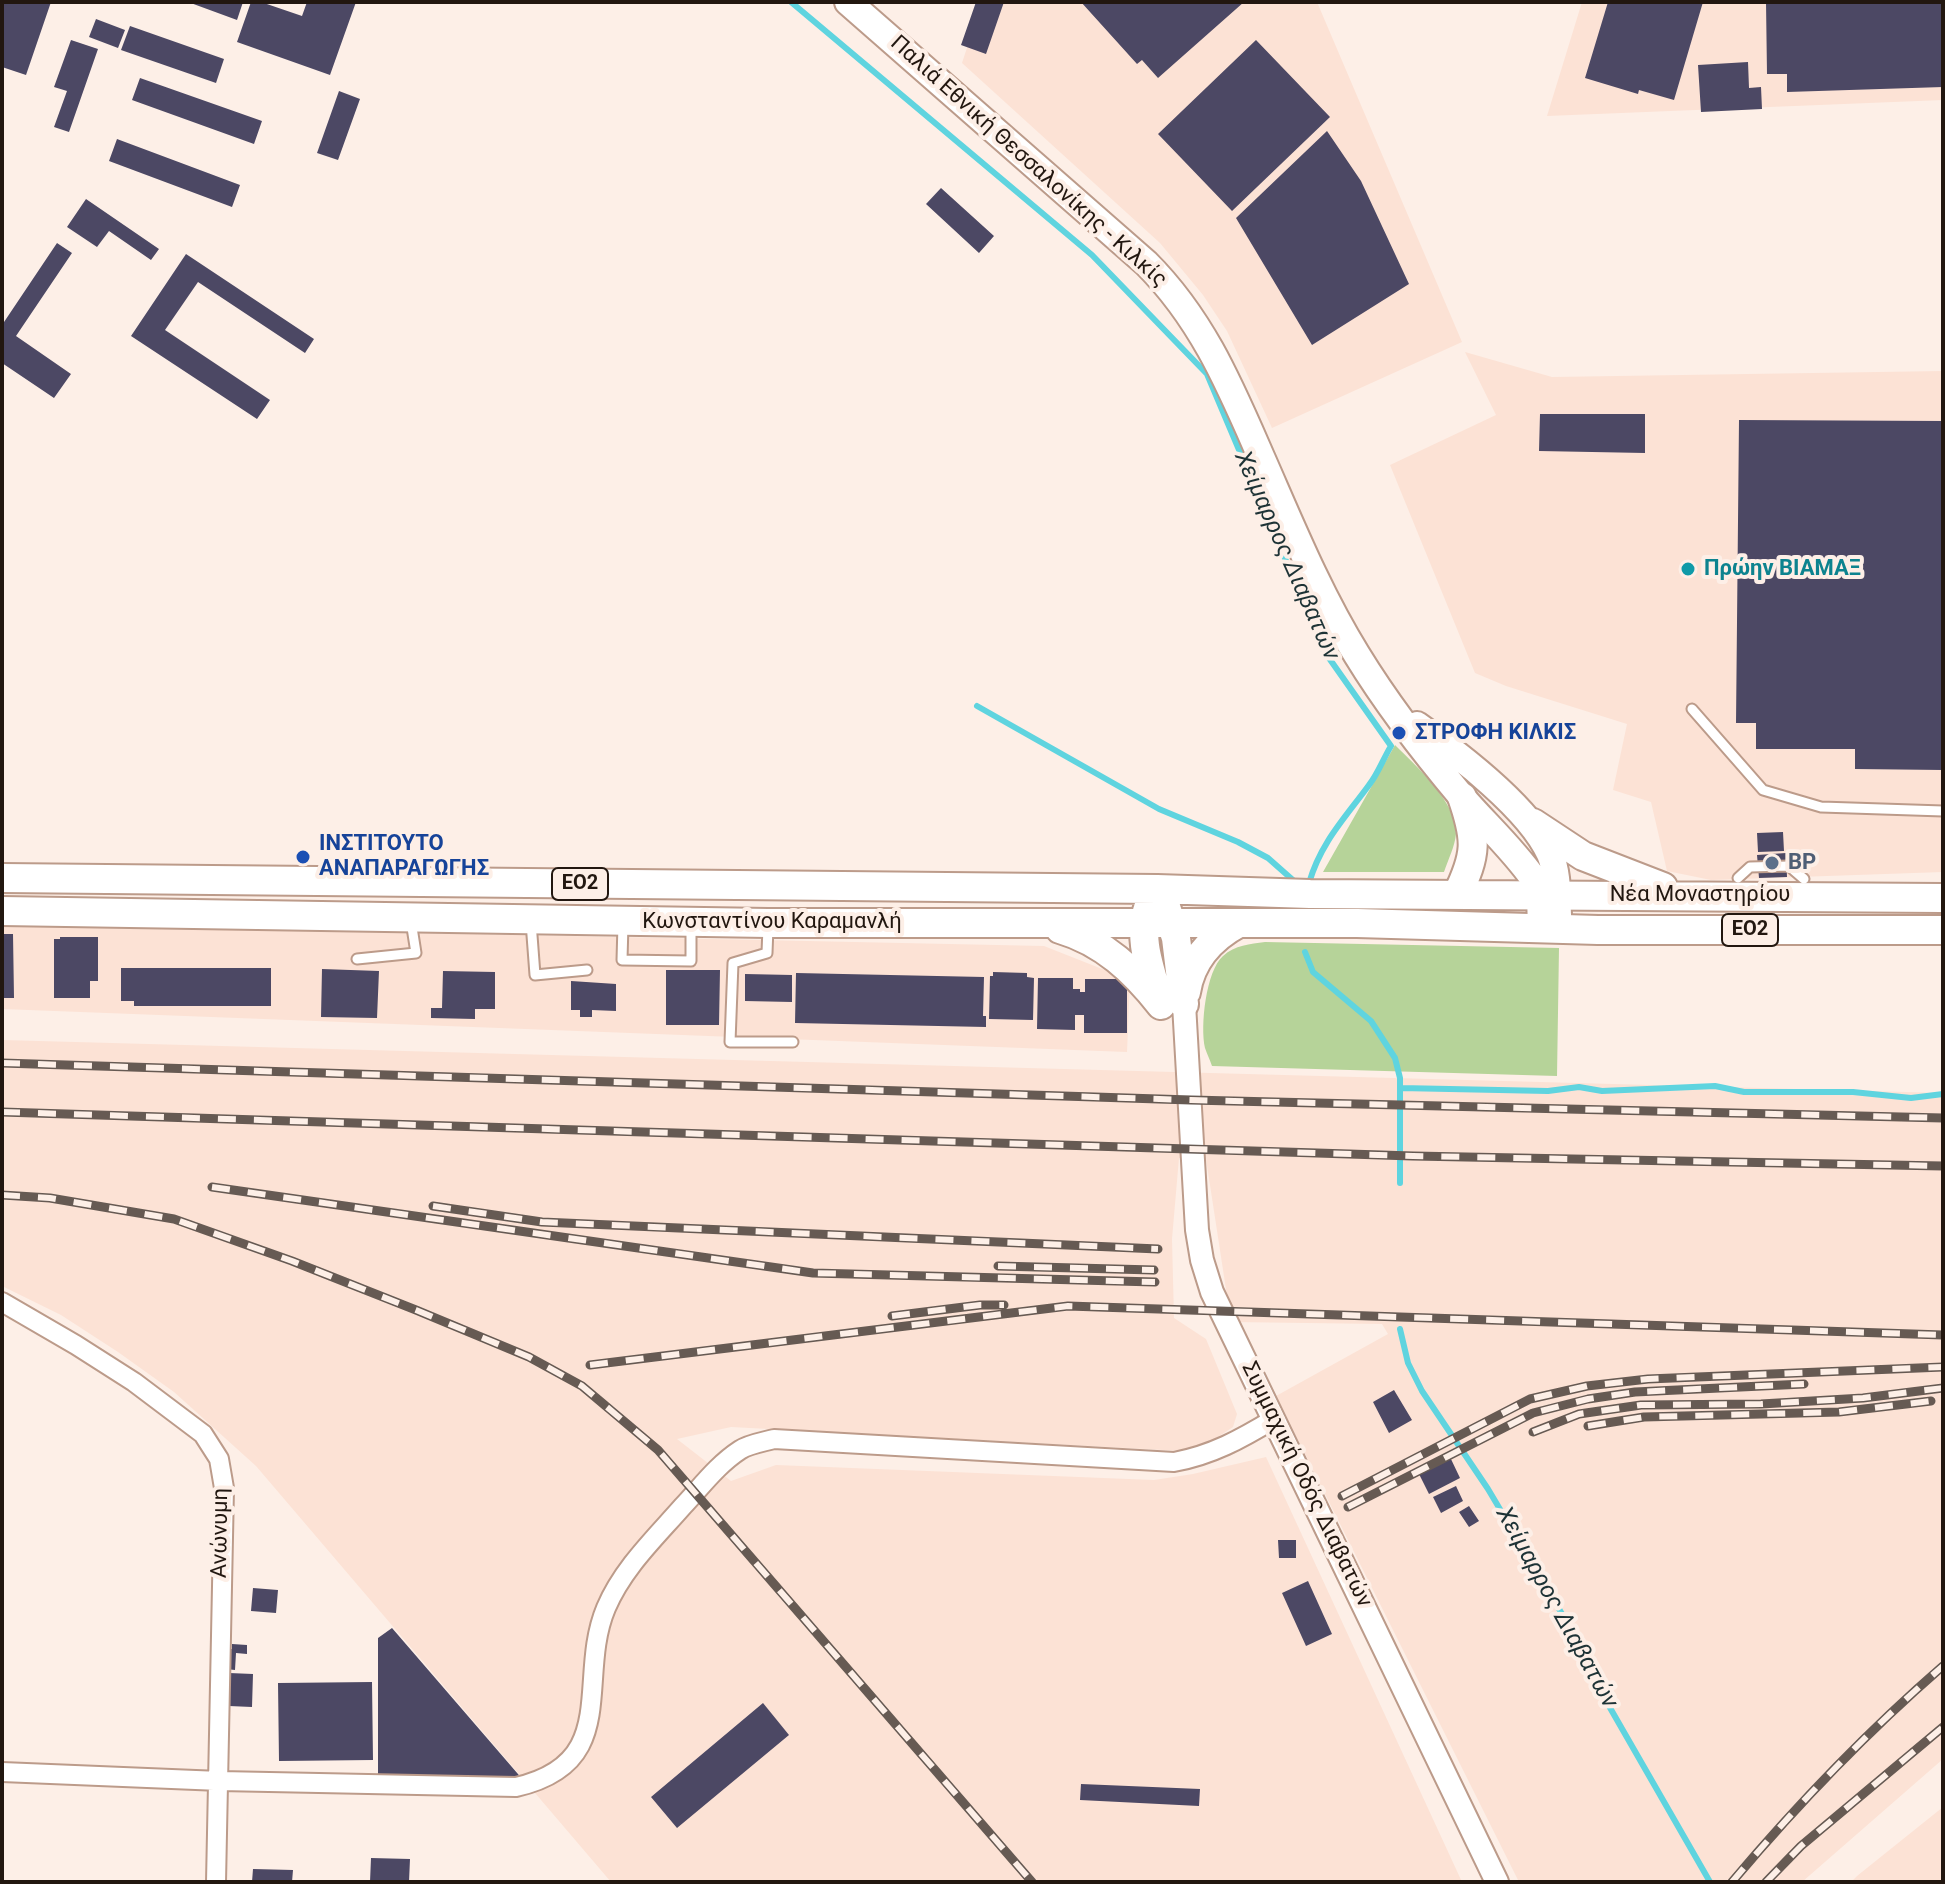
<!DOCTYPE html>
<html>
<head>
<meta charset="utf-8">
<style>
	body { margin:0 }
	#map { position:relative; width:1945px; height:1884px; overflow:hidden; background:#fdefe7; font-family:Roboto,sans-serif }
	canvas { display:block }
	.frame { position:absolute; inset:0; border:4px solid #221710; pointer-events:none }
</style>
</head>
<body>
<div id="map">
<canvas width="1945" height="1884"></canvas>
<div class="frame"></div>
</div>
<script>
const c = document.querySelector('canvas').getContext('2d');
c.lineJoin = 'round';
function paint(path, color) { c.fillStyle = color; c.fill(path, 'evenodd'); }
function trace(path, color, width, dash) { c.strokeStyle = color; c.lineWidth = width; c.lineCap = dash ? 'butt' : 'round'; c.setLineDash(dash || []); c.stroke(path); }
function label(font, color, halo, rows, align = 'center') {
  c.font = font + ' Roboto,sans-serif'; c.lineWidth = 8; c.setLineDash([]); c.textBaseline = 'middle'; c.strokeStyle = halo; c.fillStyle = color; for (const [text, x, y, turn = 0] of rows) {
    c.save(); c.translate(x, y); c.rotate((+turn || 0) * Math.PI / 180); c.textAlign = isNaN(turn) ? turn : align; if (halo) c.strokeText(text, 0, 0); c.fillText(text, 0, 0); c.restore();
  }
}
const built = new Path2D(`
	M982,2H1317L1462,342L1272,428L1227,331L1203,295L1160,243L962,63Z
	M1582,2H1943V100L1547,116Z
	M1465,352L1552,377L1943,371V872L1711,880L1667,871L1651,802L1613,790L1627,724L1506,686L1475,673L1390,465L1496,415Z
	M2,924L1044,946L1130,980L1127,1052L2,1009Z
	M2,1040L1943,1093V1759L1802,1882H1519L1276,1396L1388,1334L1382,1324L1231,1322L1206,1159L1179,1158L1172,1239L1174,1318L1206,1339L1237,1414L1233,1427L1209,1443L1182,1451L731,1427L677,1439L731,1481L776,1465L1154,1480L1193,1474L1266,1457L1462,1882H611L256,1466L174,1392L118,1352L61,1315L2,1286Z
	M1943,1807V1882H1851L1857,1876Z`);
const green = new Path2D(`
	M1395,745C1415,765 1458,803 1456,834C1455,846 1448,860 1444,872H1323Z
	M1265,942L1559,948L1557,1076L1212,1066C1210,1060 1207,1054 1205,1048C1200,1026 1206,971 1223,956C1235,945 1250,944 1265,942Z`);
const stream = new Path2D(`
	M791,2L1092,255L1207,374L1324,651L1391,746C1383,759 1378,774 1369,785C1345,818 1321,842 1309,883L1305,882
	M977,706L1159,809L1238,842L1268,858L1294,881
	M1305,952L1313,972L1371,1021L1395,1058L1400,1078V1183
	M1400,1088L1548,1091L1579,1087L1602,1091L1715,1086L1744,1092H1853L1911,1098L1943,1094
	M1400,1329L1408,1363L1422,1391L1488,1489L1562,1614L1582,1659L1710,1882`);
const building = new Path2D(`
	M2,2H51L26,75L2,67Z
	M188,2H243L237,20Z
	M251,2H261L302,16L307,2H356L330,75L237,42Z
	M976,2H1004L986,54L961,45Z
	M1081,2H1244L1158,78L1142,60L1137,64Z
	M1608,2H1703L1674,100L1639,90L1638,94L1585,78Z
	M1766,2H1943V87L1787,92V74H1767Z
	M96,19L125,30L118,48L89,37Z
	M130,26L224,59L216,83L121,50Z
	M71,40L98,49L69,132L54,127L67,91L54,87Z
	M1256,40L1330,117L1232,211L1158,134Z
	M1748,62L1749,88L1761,87L1762,109L1701,112L1698,65Z
	M140,78L262,121L254,144L132,100Z
	M339,91L360,99L338,160L317,153Z
	M1327,131L1361,181L1409,284L1312,345L1236,218Z
	M117,139L240,185L232,207L109,161Z
	M941,188L994,236L979,253L926,204Z
	M86,199L159,249L151,260L109,231L97,247L67,227Z
	M57,243L72,253L16,336L71,374L54,398L2,363V325Z
	M186,254L314,339L305,353L198,282L165,330L270,400L257,419L131,336Z
	M1540,414H1645V453L1539,451Z
	M1739,420L1943,421V770L1855,769V749H1756V723H1736Z
	M1783,832L1784,851L1758,852L1757,833Z
	M1786,853L1787,877L1759,878L1757,855Z
	M2,934H13L14,998H2Z
	M60,937H98V981H90V998H54V939H60Z
	M121,968H271V1006H134V1001H121Z
	M322,969L379,971L377,1018L321,1017Z
	M666,970H720L719,1025H666Z
	M443,971L495,972V1009H475V1019L431,1018V1008H442Z
	M993,972L1027,973V977L1034,978L1033,1020L989,1019L990,976H993Z
	M796,973L984,977L983,1016H986V1027L795,1023Z
	M745,974L792,975V1002L745,1001Z
	M1038,978H1073V989H1080V992H1085V979H1127V1033H1084V1015H1075V1030L1037,1029Z
	M571,981L616,984V1011L592,1010V1017H580V1010H571Z
	M1394,1390L1412,1420L1389,1433L1373,1402Z
	M1450,1457L1460,1478L1429,1494L1419,1474Z
	M1456,1486L1463,1501L1441,1513L1433,1497Z
	M1469,1506L1479,1521L1469,1527L1459,1512Z
	M1278,1540H1296V1558H1279Z
	M1308,1581L1332,1634L1306,1646L1282,1593Z
	M253,1588L278,1590L276,1613L251,1611Z
	M392,1628L524,1781L378,1780V1638Z
	M232,1644L247,1645V1654L236,1653L235,1670L226,1669L227,1649H232Z
	M229,1673L253,1674L252,1707L229,1706Z
	M372,1682L373,1760L279,1761L278,1683Z
	M763,1703L789,1735L677,1828L651,1797Z
	M1081,1784L1200,1789L1199,1806L1080,1800Z
	M371,1858L410,1859L409,1882H370Z
	M253,1869L293,1870L292,1882H252Z`);
const service = new Path2D(`
	M1692,709L1763,790L1821,807L1943,811
	M1738,878L1750,867L1789,866L1804,879
	M531,922L535,975L587,970
	M623,924L622,960L691,961V925
	M768,927L767,953L733,963L730,1042H793
	M357,959L416,953L411,921`);
const minor = new Path2D(`
	M2,1302L76,1345L134,1382L203,1434L219,1459L224,1488L216,1882
	M2,1772L220,1781L516,1787C622,1763 576,1679 606,1608C623,1568 655,1538 683,1506C701,1487 717,1465 740,1450C749,1444 763,1442 774,1439L1174,1462C1212,1455 1241,1439 1274,1419`);
const tertiary = new Path2D(`
	M1184,1004L1197,1230L1202,1260L1212,1292L1497,1882`);
const secondary = new Path2D(`
	M848,2L1146,263C1203,320 1230,386 1262,459C1291,525 1319,594 1357,655C1387,704 1424,752 1461,796C1485,824 1512,848 1533,878L1540,895L1541,928
	M1417,725C1458,754 1530,809 1550,854C1558,873 1557,895 1558,915`);
const primary = new Path2D(`
	M1533,823L1583,856L1663,887
	M2,878L1157,889L1310,894L1943,898
	M1457,895C1477,854 1477,840 1462,797
	M1149,905C1138,935 1148,963 1157,993
	M1166,907L1176,938L1184,1004
	M2,911L768,923H1357L1598,930H1943
	M1060,929C1104,942 1134,971 1161,1005
	M1186,992C1191,960 1211,938 1239,923`);
const rail = new Path2D(`
	M2,1063L1191,1100L1943,1118
	M2,1112L1413,1156L1943,1166
	M212,1187L813,1273L1155,1282
	M2,1195L50,1198L174,1219L292,1261L416,1310L529,1357L582,1386L658,1450L1032,1882
	M433,1206L542,1222L1158,1249
	M998,1266L1154,1270
	M892,1316L980,1305H1004
	M590,1365L1068,1306L1943,1335
	M1588,1426L1644,1417L1839,1412L1931,1401
	M1533,1432L1579,1414L1641,1405L1761,1404L1863,1398L1943,1388
	M1342,1496L1530,1399L1587,1386L1648,1379L1943,1367
	M1348,1507L1533,1413L1588,1399L1635,1392L1804,1384
	M1732,1882C1797,1805 1867,1732 1943,1666
	M1766,1882L1801,1846L1943,1727`);
const markers = [
	[1688,569,8,"#0f9aa8"],
	[1399,733,8,"#1a4fb4"],
	[303,857,8,"#1a4fb4"],
	[1772,863,8,"#5c6f8a"]
];
const shields = [
	[580,884,56],
	[1750,930,56]
];
const shieldNames = [
	["ΕΟ2",580,884],
	["ΕΟ2",1750,930]
];
const streetNames = [
	["Παλιά Εθνική Θεσσαλονίκης - Κιλκίς",1028,162,42],
	["Νέα Μοναστηρίου",1700,895],
	["Κωνσταντίνου Καραμανλή",772,922],
	["Συμμαχική Οδός Διαβατών",1306,1485,64],
	["Ανώνυμη",221,1533,-89]
];
const cultureNames = [
	["Πρώην ΒΙΑΜΑΞ",1704,569]
];
const transitNames = [
	["ΣΤΡΟΦΗ ΚΙΛΚΙΣ",1415,733],
	["ΙΝΣΤΙΤΟΥΤΟ",319,844],
	["ΑΝΑΠΑΡΑΓΩΓΗΣ",319,869]
];
const serviceNames = [
	["BP",1788,863]
];
const waterNames = [
	["Χείμαρρος Διαβατών",1286,556,66],
	["Χείμαρρος Διαβατών",1556,1608,61]
];
paint(built, '#fce2d5');
paint(green, '#b6d399');
trace(stream, '#5fd4df', 6);
paint(building, '#4c4864');
trace(service, '#bc9b8a', 13);
trace(minor, '#bc9b8a', 22);
trace(tertiary, '#bc9b8a', 26);
trace(secondary, '#bc9b8a', 30);
trace(primary, '#bc9b8a', 32);
trace(service, '#fff', 9);
trace(minor, '#fff', 18);
trace(tertiary, '#fff', 22);
trace(secondary, '#fff', 26);
trace(primary, '#fff', 28);
trace(rail, '#665a53', 9);
trace(rail, '#fdefe7', 6, [18]);
for (const [x, y, r, color] of markers) { const dot = new Path2D(); dot.arc(x, y, r, 0, 2 * Math.PI); c.fillStyle = color; c.fill(dot); trace(dot, '#fdefe7', 3); }
for (const [x, y, w] of shields) { const box = new Path2D(); box.roundRect(x - w / 2, y - 16, w, 32, 6); c.fillStyle = '#fdefe7'; c.fill(box); trace(box, '#221710', 2); }
label('bold 20px', '#221710', null, shieldNames);
label('22px', '#221710', '#fdefe7', streetNames);
label('bold 22px', '#0d838f', '#fdefe7', cultureNames, 'left');
label('bold 22px', '#164399', '#fdefe7', transitNames, 'left');
label('bold 22px', '#4e5e75', '#fdefe7', serviceNames, 'left');
label('italic 24px', '#1e3336', '#fdefe7', waterNames);
</script>
</body>
</html>
